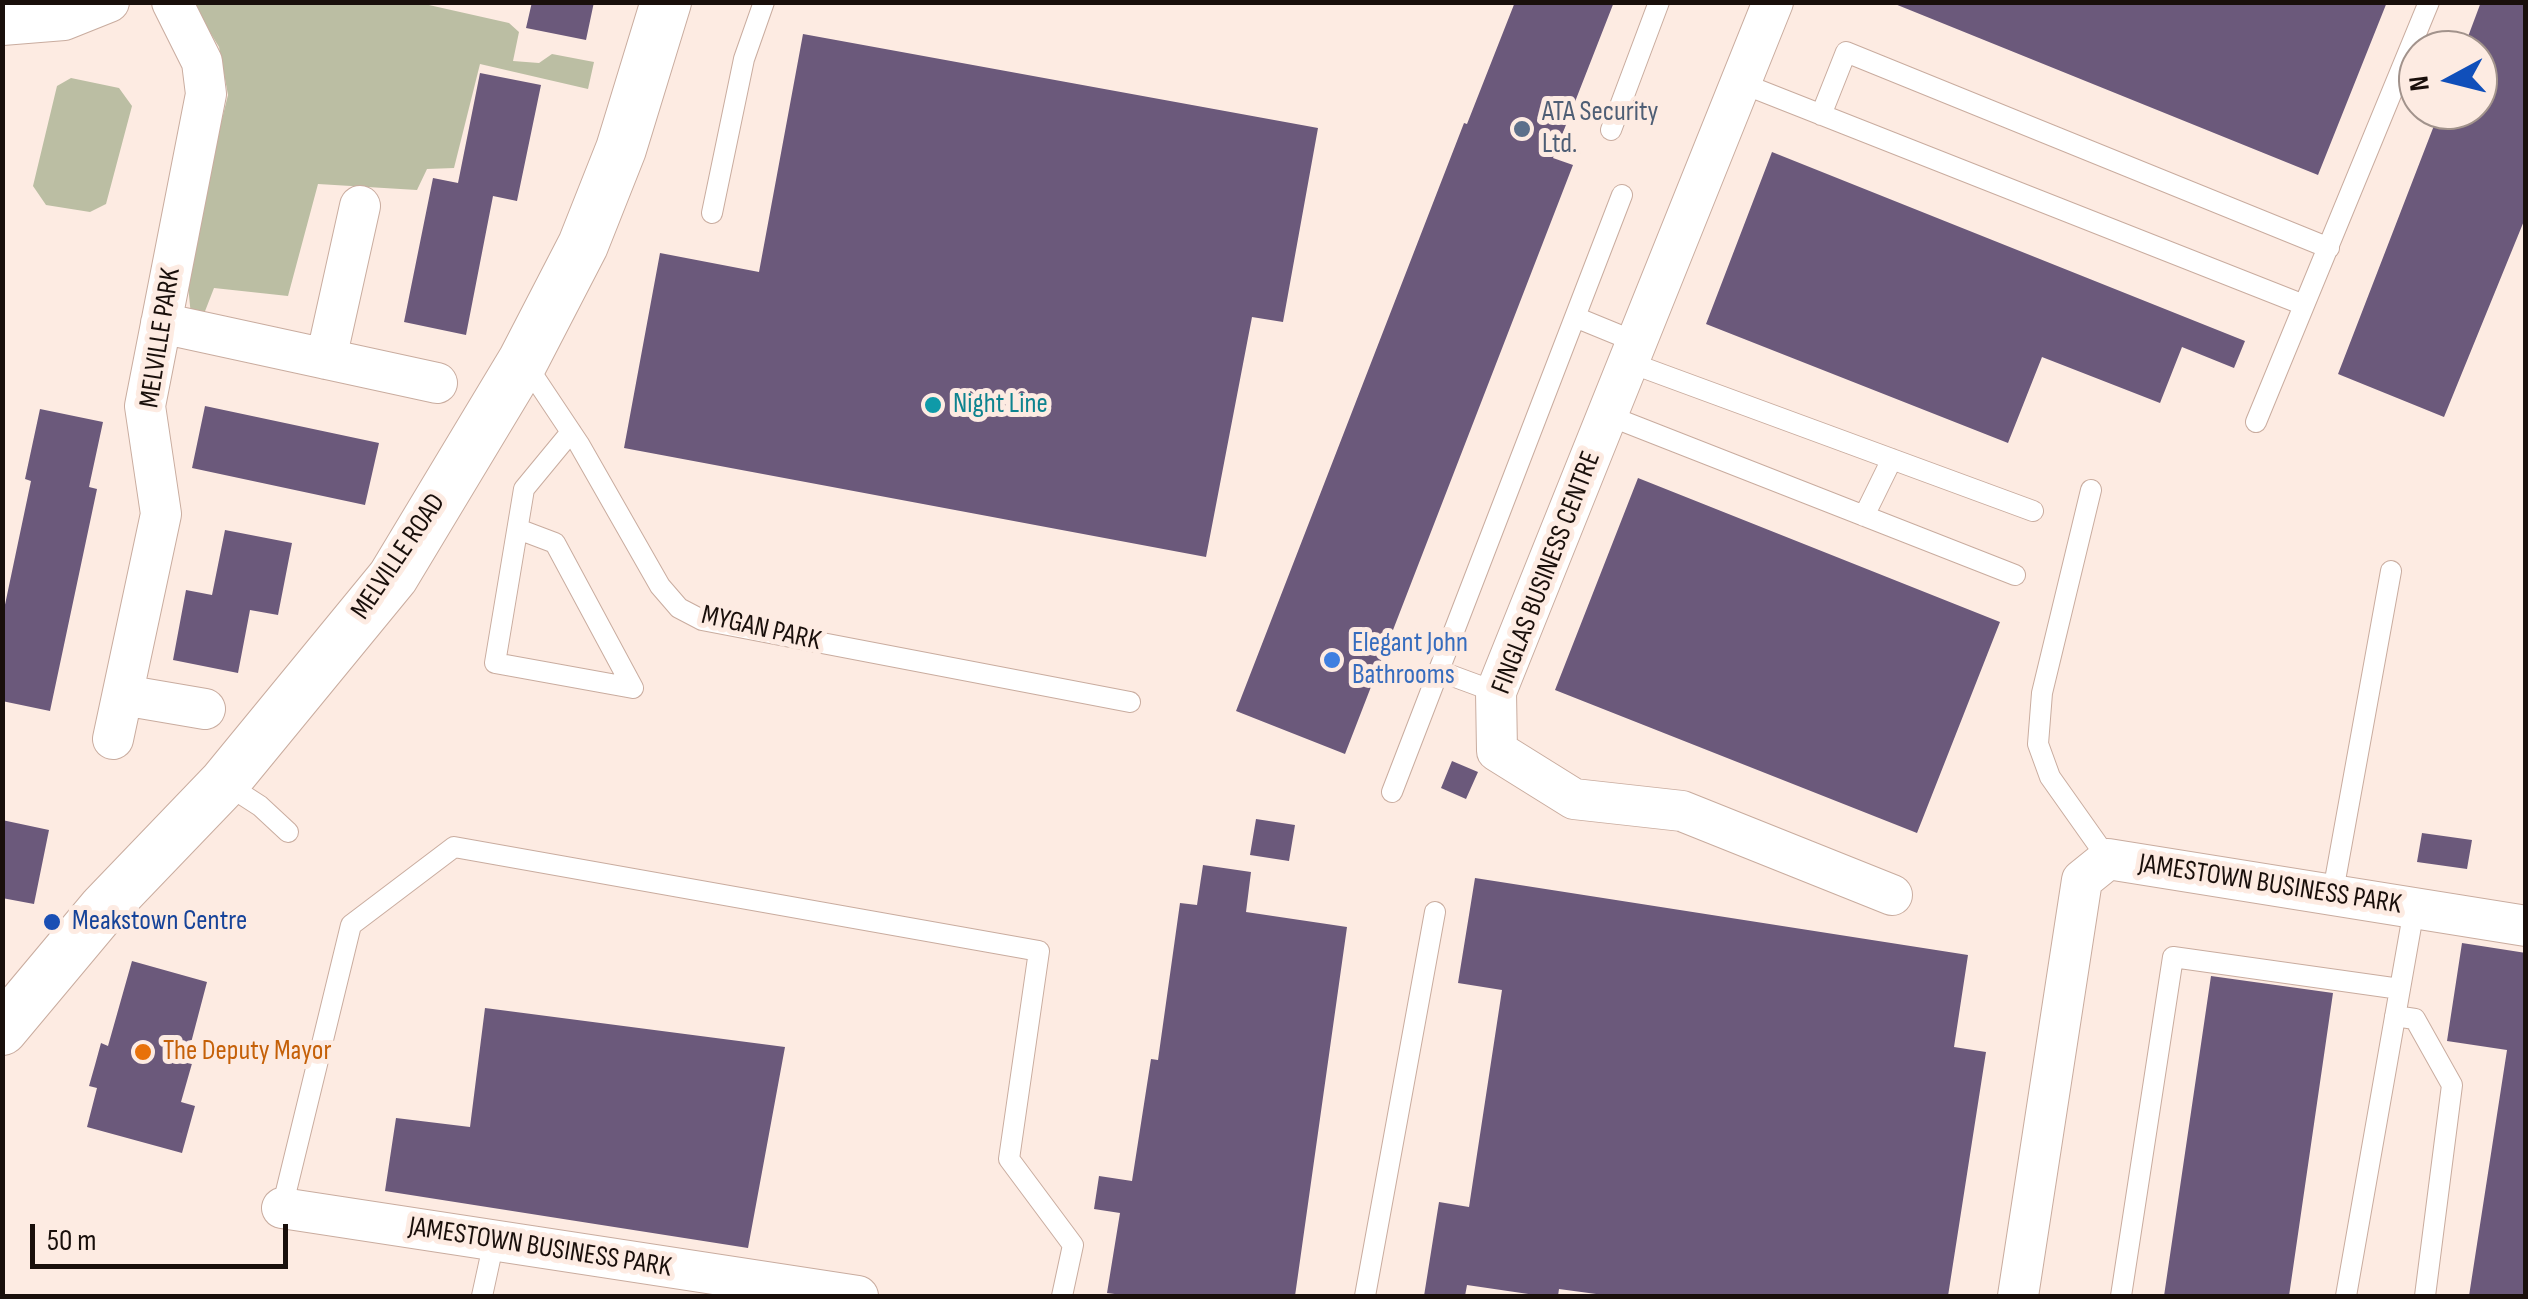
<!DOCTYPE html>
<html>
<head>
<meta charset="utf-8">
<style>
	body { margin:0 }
	#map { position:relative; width:2528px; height:1299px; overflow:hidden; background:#fdebe2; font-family:"Sofia Sans Condensed",sans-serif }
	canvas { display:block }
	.frame { position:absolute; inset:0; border:5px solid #190f0b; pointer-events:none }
	.north { position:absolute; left:2398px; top:30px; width:100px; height:100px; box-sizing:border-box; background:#fdebe2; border:2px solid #a2938c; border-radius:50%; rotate:263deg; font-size:28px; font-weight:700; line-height:40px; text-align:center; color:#190f0b }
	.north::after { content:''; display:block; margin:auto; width:35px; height:45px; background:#104fba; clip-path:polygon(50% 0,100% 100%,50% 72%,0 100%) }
	.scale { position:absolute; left:30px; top:1224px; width:258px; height:45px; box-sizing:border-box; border:5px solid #190f0b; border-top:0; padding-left:12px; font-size:30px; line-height:35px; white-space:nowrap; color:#190f0b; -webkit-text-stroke:8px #fdebe2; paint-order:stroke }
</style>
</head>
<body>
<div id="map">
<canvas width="2528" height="1299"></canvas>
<div class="frame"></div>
<div class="north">N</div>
<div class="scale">50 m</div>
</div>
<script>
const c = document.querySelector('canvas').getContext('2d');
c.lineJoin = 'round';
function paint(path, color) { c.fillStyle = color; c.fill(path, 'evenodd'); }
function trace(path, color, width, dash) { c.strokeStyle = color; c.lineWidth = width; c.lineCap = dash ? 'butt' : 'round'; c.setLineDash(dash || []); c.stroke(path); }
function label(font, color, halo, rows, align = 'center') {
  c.font = font + ' "Sofia Sans Condensed",sans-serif'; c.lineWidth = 10; c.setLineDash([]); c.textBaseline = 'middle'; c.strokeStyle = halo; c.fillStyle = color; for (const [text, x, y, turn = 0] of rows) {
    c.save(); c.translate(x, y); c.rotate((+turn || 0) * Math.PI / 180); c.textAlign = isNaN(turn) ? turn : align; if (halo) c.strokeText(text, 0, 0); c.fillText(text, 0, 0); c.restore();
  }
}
const green = new Path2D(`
	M192,3H420L509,23L519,32L513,61L539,63L552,54L594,62L588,89L480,64L454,168L427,169L417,190L318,184L288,296L214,288L202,319L191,316L188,285L212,159L228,95L219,47Z
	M71,78L119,88L132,106L106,204L90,212L46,205L33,186L57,86Z`);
const building = new Path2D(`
	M532,2H594L586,40L526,28Z
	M1515,2H1614L1553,158L1573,165L1345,754L1236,711L1464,123L1467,124Z
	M1890,2H2387L2318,175Z
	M2481,2H2526V216L2444,417L2338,374L2440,110H2478V50H2463Z
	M803,34L1318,128L1283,322L1252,317L1206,557L624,448L660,253L759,272Z
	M480,73L541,85L517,201L493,196L466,335L404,322L433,178L458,183Z
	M1772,152L2245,341L2234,368L2182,347L2160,403L2042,357L2008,443L1706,324Z
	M205,406L379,443L365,505L192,468Z
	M40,409L103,422L89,487L97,489L50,711L2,701V619L31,481L25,479Z
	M1638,478L2000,622L1917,833L1555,690Z
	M225,530L292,543L278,615L250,610L238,673L173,660L186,590L212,595Z
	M1452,761L1478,772L1466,799L1441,788Z
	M1256,819L1295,825L1289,861L1250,855Z
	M2,820L49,830L34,904L2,898Z
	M2422,833L2472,840L2467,869L2417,862Z
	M1203,865L1251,872L1246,912L1347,927L1295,1296H1130L1107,1293L1120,1213L1094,1209L1099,1176L1132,1181L1151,1059L1158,1060L1180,903L1197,905Z
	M1475,878L1968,955L1954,1047L1986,1052L1948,1296H1611L1559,1289L1558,1296H1542L1467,1285L1465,1296H1424L1439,1202L1469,1207L1502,990L1458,983Z
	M2462,943L2526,953V1296H2469L2507,1050L2447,1041Z
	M132,961L207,982L187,1058L193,1060L181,1102L195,1106L182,1153L87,1127L97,1088L89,1086L95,1065L101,1043L108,1046Z
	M2211,976L2333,993L2289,1296H2164Z
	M485,1008L785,1047L748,1248L385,1191L396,1118L470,1127Z`);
const service = new Path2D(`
	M1741,83L2304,305
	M1821,115L1846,52L2329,248
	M1611,130L1659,2
	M712,213L744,59L764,2
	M1575,317L1636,342
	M1628,362L2033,511
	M525,363L579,444L660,586L679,608L702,620L1130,702
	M1607,415L2015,575
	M2256,422L2429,2
	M2091,490L2042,693L2038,744L2050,777L2108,859
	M1864,516L1892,459
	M518,529L555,543L633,688L495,663L524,489L571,432
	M1439,671L1496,692
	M226,784L260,806L288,832
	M1392,792L1622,195
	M2332,897L2391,571
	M2395,1016L2415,1019L2452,1085L2425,1296
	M282,1208L351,925L454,847L1039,951L1009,1159L1073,1245L1062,1296
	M482,1296L494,1241
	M1365,1296L1435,912
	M2121,1296L2173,957L2400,989
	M2346,1296L2414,909`);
const minor = new Path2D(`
	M1773,2L1496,692L1497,751L1574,799L1682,811L1892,895
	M2,25L64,20L109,2
	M161,323L437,383
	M326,359L360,206
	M123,695L205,709
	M113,739L161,514L145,406L206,94L202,62L172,2
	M282,1208L858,1296
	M2018,1296L2082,880L2108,859L2526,926`);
const tertiary = new Path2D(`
	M2,1030L104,908L224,783L393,577L523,361L583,245L621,149L666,2`);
const markers = [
	[1522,129,10,"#5c6f8a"],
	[933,405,10,"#0f9aa8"],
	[1332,660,10,"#3f7fe0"],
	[52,922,10,"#1a4fb4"],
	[143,1052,10,"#e8710a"]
];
const serviceNames = [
	["ATA Security",1542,113],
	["Ltd.",1542,145]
];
const streetNames = [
	["MELVILLE PARK",161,338,-81],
	["MELVILLE ROAD",399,557,-56],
	["FINGLAS BUSINESS CENTRE",1547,573,-69],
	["MYGAN PARK",761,629,13],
	["JAMESTOWN BUSINESS PARK",2270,885,9],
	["JAMESTOWN BUSINESS PARK",540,1248,9]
];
const cultureNames = [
	["Night Line",953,405]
];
const shopNames = [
	["Elegant John",1352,644],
	["Bathrooms",1352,676]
];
const transitNames = [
	["Meakstown Centre",72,922]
];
const foodNames = [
	["The Deputy Mayor",163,1052]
];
paint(green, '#bbbea3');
paint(building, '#6b597b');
trace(service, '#c9ac9f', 22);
trace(minor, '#c9ac9f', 42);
trace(tertiary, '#c9ac9f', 52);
trace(service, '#fff', 20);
trace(minor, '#fff', 40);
trace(tertiary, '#fff', 50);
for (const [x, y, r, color] of markers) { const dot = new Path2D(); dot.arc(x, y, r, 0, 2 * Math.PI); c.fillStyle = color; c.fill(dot); trace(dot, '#fdebe2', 4); }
label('28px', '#4e5e75', '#fdebe2', serviceNames, 'left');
label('28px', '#190f0b', '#fdebe2', streetNames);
label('28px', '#0d838f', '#fdebe2', cultureNames, 'left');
label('28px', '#366cbe', '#fdebe2', shopNames, 'left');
label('28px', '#164399', '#fdebe2', transitNames, 'left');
label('28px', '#c56008', '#fdebe2', foodNames, 'left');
</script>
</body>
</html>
